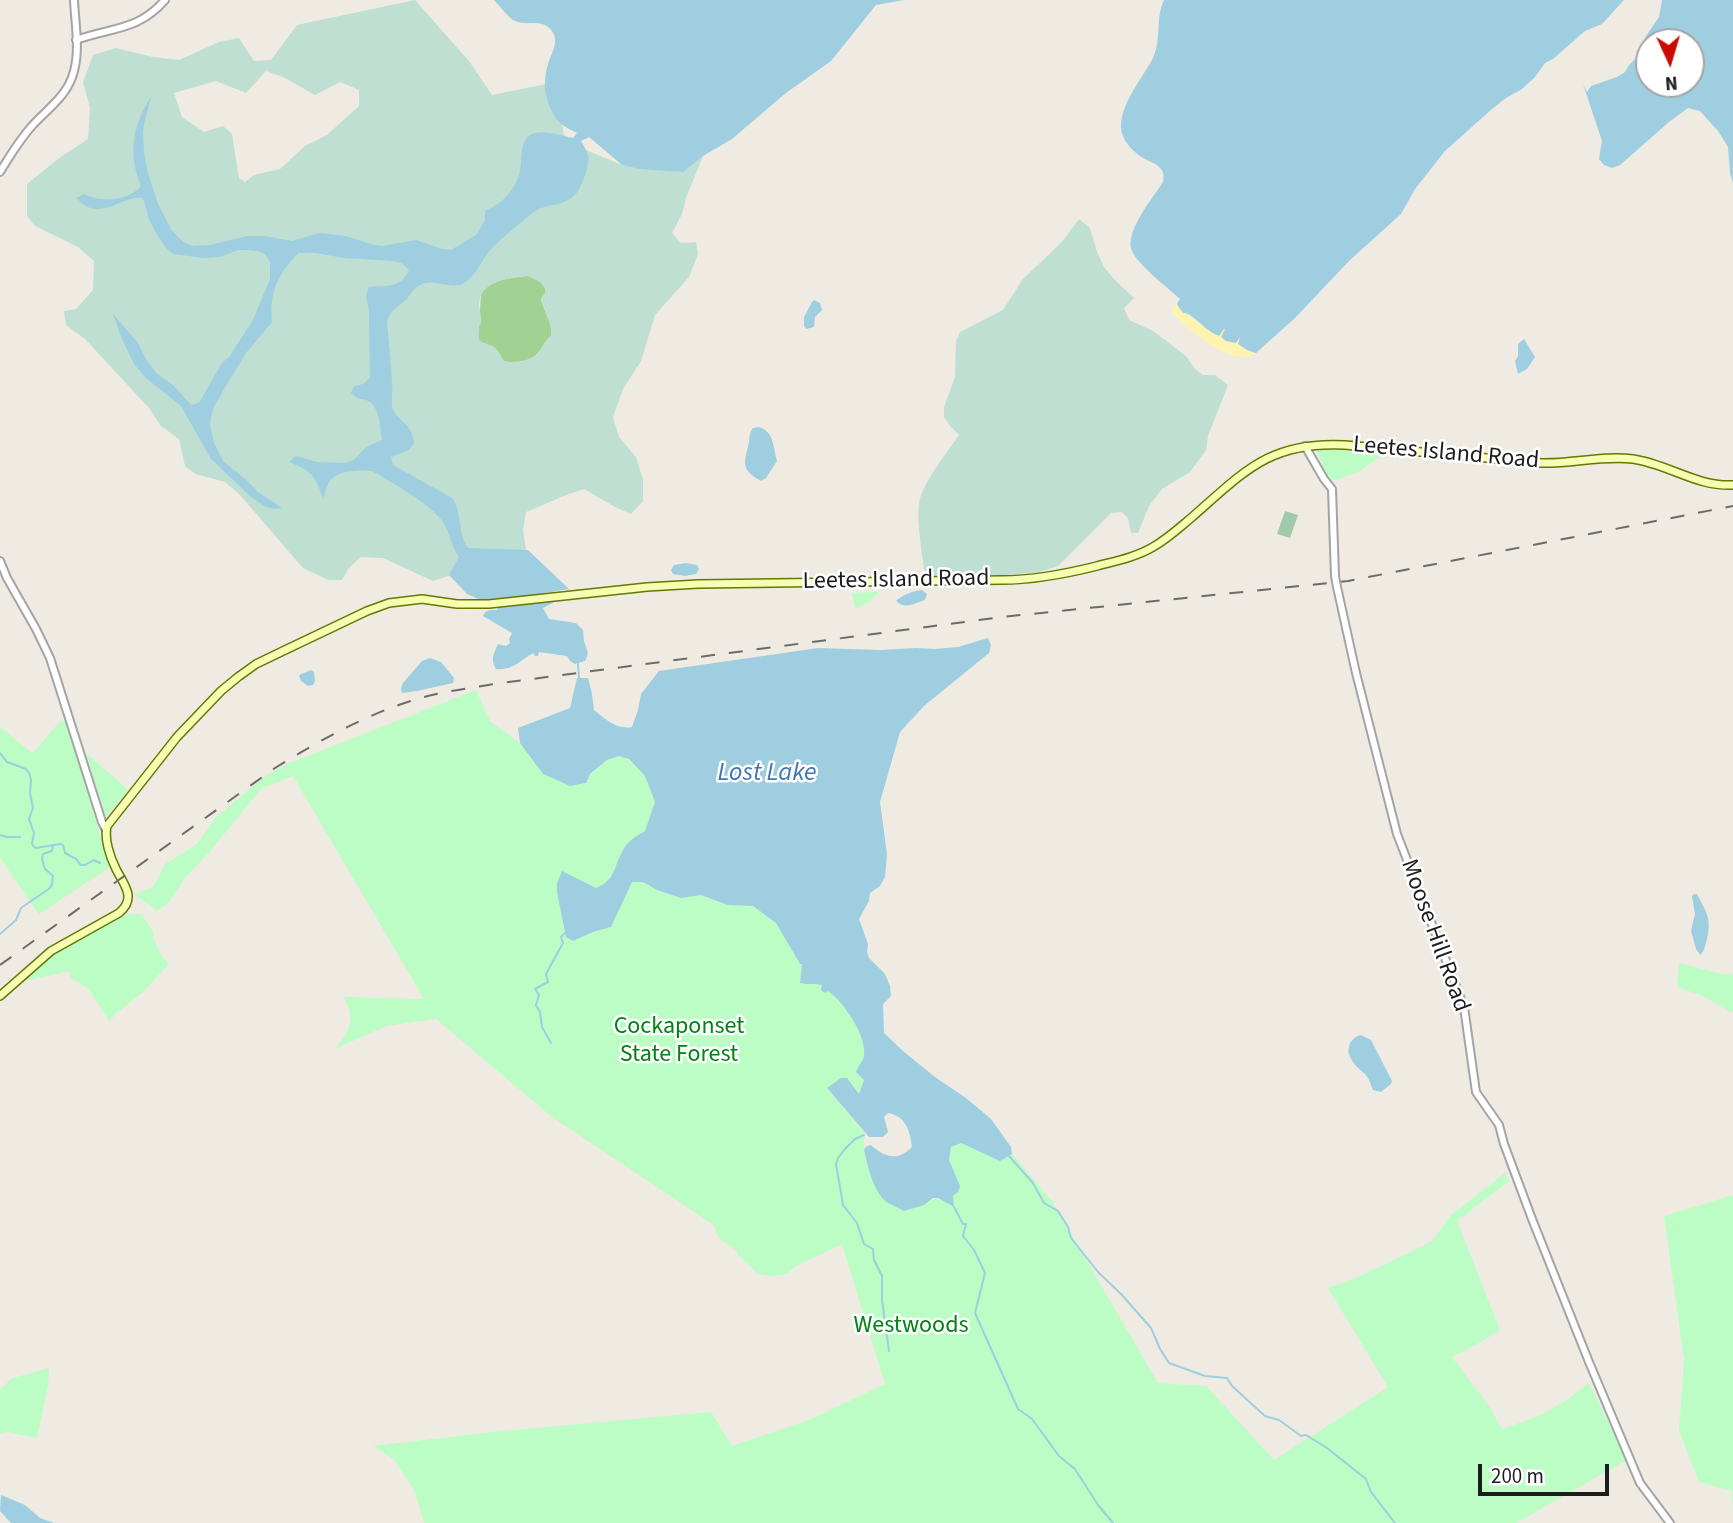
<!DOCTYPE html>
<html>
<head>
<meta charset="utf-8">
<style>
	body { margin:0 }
	#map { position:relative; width:1733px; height:1523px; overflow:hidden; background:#efebe2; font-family:"Source Sans 3",sans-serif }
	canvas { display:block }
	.north { position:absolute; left:1635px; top:28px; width:70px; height:70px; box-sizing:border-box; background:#fff; border:2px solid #a5a5a5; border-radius:50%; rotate:176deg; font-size:19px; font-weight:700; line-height:28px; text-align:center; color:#1d1d1d }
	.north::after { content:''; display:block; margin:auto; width:24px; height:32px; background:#ca0b00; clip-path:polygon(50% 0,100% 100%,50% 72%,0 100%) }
	.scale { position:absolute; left:1478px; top:1464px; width:131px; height:32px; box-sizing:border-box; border:4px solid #1d1d1d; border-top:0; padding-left:9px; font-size:21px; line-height:24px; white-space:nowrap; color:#1d1d1d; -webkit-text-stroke:5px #fff; paint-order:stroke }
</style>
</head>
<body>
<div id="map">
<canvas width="1733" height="1523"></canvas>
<div class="north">N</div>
<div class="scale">200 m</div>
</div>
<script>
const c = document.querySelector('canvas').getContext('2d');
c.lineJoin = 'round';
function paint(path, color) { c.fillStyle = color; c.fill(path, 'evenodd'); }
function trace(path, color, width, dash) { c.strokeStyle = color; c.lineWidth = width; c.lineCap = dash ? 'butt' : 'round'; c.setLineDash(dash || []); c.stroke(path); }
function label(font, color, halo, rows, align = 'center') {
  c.font = font + ' "Source Sans 3",sans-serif'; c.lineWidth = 5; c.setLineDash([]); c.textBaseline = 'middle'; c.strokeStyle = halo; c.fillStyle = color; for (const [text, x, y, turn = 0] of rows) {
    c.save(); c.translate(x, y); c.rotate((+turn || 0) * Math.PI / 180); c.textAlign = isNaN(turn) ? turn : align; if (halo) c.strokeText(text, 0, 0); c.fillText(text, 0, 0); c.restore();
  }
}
const forest = new Path2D(`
	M528,276C536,279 545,283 546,292L541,299C544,313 553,322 551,336C543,343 543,348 537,354C529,362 515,363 504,362L498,351L480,342L478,339L481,294C491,279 510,278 528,276Z`);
const wetland = new Path2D(`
	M415,0L469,61L492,95L556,82L564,135L586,150L622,165L682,172L703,156L686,198L682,214L672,233L681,243L696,242L698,254L689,277L655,315L641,361L623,389L613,417L619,437L636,457L643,480V501L631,514L617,508L584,489C564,495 546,504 526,512L523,530L526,550L433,581L383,558L361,557L348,569L342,580H328L303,568L240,495L225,482L196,474L185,466L179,439L161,426L149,408L85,339L66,325L64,311L76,309L93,290L94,261L78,247L35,226L27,216V184L58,159L88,139L90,108L83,82L93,55L116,48L153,57L179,60L219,42L239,38L254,61L271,60L297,25ZM266,71L285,78L315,95L340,82L359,90V106L327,135L305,146L280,169L254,175L245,182L239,178L232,134L223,126L204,132L182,117L174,93L216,81L246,93ZM528,276C536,279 545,283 546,292L541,299C544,313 553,322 551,336C543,343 543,348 537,354C529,362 515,363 504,361C501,357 499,350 494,347C481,340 477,346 479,327C483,320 481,319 480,311C474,282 506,278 528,276Z
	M1079,219L1090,228L1097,252L1104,267L1113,278L1134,298L1124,308L1129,320L1153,331L1186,356L1195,369L1203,375H1215L1228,385L1208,436L1206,450L1190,472L1162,489L1149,506L1138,533H1131L1128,518L1122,512L1111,513L1058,566L1039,572L1008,575L925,577C923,555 914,515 921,495C930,473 946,454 959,435L950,426L944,417V407L955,377L956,341L960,332L1003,310L1023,279L1062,242Z`);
const sand = new Path2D(`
	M1177,304C1183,314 1202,324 1212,333L1224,328L1226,329L1221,337L1226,341L1240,337L1247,350L1256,353C1234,370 1187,329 1172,312V308Z`);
const cemetery = new Path2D(`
	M1285,511L1298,515L1290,538L1277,534Z`);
const park = new Path2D(`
	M1316,449L1344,450L1381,456L1360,471L1336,480L1328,479Z
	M879,592L869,602L855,609L852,593Z
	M476,690L490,721L520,743L543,774L570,786L586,783L590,775L607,760L619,756L628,759L645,776L655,802L646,830C638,836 630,840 624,848C613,864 618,879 596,888L563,872L557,892L567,937L579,939L593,932L611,927L631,882H643L657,890L681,898L701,895L728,905L753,906L776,923L799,963L802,964L813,985L818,983C831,991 852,1014 859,1028C864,1039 866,1067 864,1078C863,1084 861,1089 859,1094L841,1078L827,1089L864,1132C863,1155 868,1174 880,1193L924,1205C937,1195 940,1199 953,1206L949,1160L951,1147L961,1143L1000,1161L1012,1154L1052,1201L1158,1383L1206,1386L1274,1460L1388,1387L1328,1288L1360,1276L1431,1242L1451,1215L1505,1173L1509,1181L1457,1221L1500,1330L1479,1343L1452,1357L1489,1406L1502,1429L1539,1416L1562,1403L1589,1383L1627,1460L1516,1523H424L415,1492L394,1460L374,1446L492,1432L711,1412L732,1446L809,1420L885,1384L842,1244L796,1266L786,1274L770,1276L758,1274L738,1255L736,1250L721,1240L716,1233L715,1226L552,1117L436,1019L386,1026L335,1049C350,1030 356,1020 344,997L424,999L293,776L262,788L206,856L184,879L169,902L157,911L144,901L134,895L154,886L165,864L197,844L215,818L265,776L287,764Z
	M61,721H66L110,867L39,914L0,858V727L32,753C43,743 51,730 61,721Z
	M86,753L128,790L105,818Z
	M128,914H141L152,929L154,940L161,955L169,964L143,992L114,1015L110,1022L88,989L71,978L69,971L20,982L55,951Z
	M1679,963L1722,974H1733V1012H1731L1703,996L1677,987Z
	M1733,1195V1514L1732,1491L1699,1482L1679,1430L1684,1360L1664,1216Z
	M49,1368L48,1385L37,1438L11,1433L10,1431L0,1434V1389L13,1378Z`);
const water = new Path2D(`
	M494,0H904L876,5L831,61L786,93L732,139L703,156L683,172L640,169L622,165L589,137L581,141C583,145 587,150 588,155C590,165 583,182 578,191C565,209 547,201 531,214C518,225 503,237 491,249C481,260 477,275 464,283C450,291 433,276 418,286C412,290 409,298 403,302C394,310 391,310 387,322C389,343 391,363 392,383C393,391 391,399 392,406C395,421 412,421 414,443L409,450L391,457L393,465L452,498C463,513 457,533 468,548L528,550L569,589L526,596L481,600L467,594L449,575L459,557C451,546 450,533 443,522C431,504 391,482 372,471C359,470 336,470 329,482C326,487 325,493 323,498C315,475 312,471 289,462L296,456L317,462L345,463L354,460L366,447L382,440C380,428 380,404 366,400C358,398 357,399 351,393L354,386L363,384L370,378L369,312L366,295L369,287C387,285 400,289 409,270L403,264L394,261L344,258L316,253H298C278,275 269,291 272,322L246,353L227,384L214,407L211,416L210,425L214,443L223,461L244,478L258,492L282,508L274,509L266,507L251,497L211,459L181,406L146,378L134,364L122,339L113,314L138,343L146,359L157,374L173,385L191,405L199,403L222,363L229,357L253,320L270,279V262L265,254L257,251L247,250H238L220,257L203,258L174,254L167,249L157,235L149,219L143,198C126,195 109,213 91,208C86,207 80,201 76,198L84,194C89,196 96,199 102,199C115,201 133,196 141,186C128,154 132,126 151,97L144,124L143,133L144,151L147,170L158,204L171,229L183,242L192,246L210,245L247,236H265L292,241L319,233L346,236L374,245L383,246L416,240L442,249L451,250L476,235L485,220V211C497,205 507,199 514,186C516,182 519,176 520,171C523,158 518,138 535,133C546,130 562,136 573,138L577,133C573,131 567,128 563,125C553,119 545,98 545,86C545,79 546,70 548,64C551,54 559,43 553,33C543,16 526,28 513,20C506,15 500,6 494,0Z
	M1164,0H1624L1602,24L1585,31L1553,59L1545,63L1535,77L1522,89L1506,98L1492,109L1445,151L1415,189L1401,214L1350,260L1295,318L1256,353L1247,350L1238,344L1240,337L1236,343L1226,341L1221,337L1225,329H1224L1219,336C1208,332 1200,322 1190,315C1183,311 1185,316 1180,309C1179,308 1178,306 1177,304L1180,299C1168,288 1138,265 1132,251C1124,232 1153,198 1163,182C1164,176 1164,171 1159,167C1156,163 1150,162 1145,159C1137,155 1126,145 1123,136C1113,112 1143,78 1153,58C1162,38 1155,19 1164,0Z
	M1662,0H1733V183L1730,173L1728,147L1718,131L1700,111L1688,108L1669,122L1620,165L1612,168L1604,165L1599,159L1602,141L1583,84L1587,92L1591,86L1617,77L1625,72L1629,65L1641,53L1646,36L1659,17ZM1649,42H1691V84H1649Z
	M814,300L820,303L822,310L815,317L814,327L806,329L804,326V317L812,302Z
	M1524,339L1535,357L1527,369L1518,374L1515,361L1518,356V344Z
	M759,427C774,432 773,446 777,461L766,478L761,481C739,469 745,461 749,442C749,438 750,434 751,431L753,428Z
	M686,563L697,565L699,569L696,574L685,576L673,574L671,570L674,565Z
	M922,590L927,594L925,600C915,603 905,610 896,601C902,595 913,591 922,590Z
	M556,601L543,608L549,619L576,623L583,630C584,634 583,640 585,644C588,652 589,653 585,661L575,664L570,661L567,656L539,652L538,656H535L533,653C520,661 512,671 496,669C490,659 494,653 498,644L506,646L510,643L509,639L512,633L483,616C486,609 490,610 497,610L498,607Z
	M988,638L991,645L989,653L924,706L900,732L880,802L887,854L885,877L880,886L870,893L869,901L859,919L868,944L867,952L869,958L885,974L890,986L891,996L883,1004L884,1033L903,1051L935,1077L966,1098L991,1119L1011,1147L1012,1154L1000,1161L961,1143L951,1147L949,1160L960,1186L958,1192L953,1196L954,1207L938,1198H933L924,1205L904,1211C899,1208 893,1206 888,1203C874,1194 867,1165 864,1149L867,1146L871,1145C884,1157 898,1162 912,1147C910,1131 906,1116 888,1113L884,1117L888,1132L883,1137H869L827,1088L841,1078H847L859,1094L864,1080L856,1072C858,1067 863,1061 864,1056C867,1036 844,1002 828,991L825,993L821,990L822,985C816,983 808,985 800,983L802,964H800L776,923L753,906L728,905L701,895L681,898L657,890L643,882H632L611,927L593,932L573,941L566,937L557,892V883L562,871L596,888C616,880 613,867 623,850C628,841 636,836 645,831L655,802L645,776L629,759L619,756L607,760L590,774L586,783L570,786L543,774L520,743L518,728L570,708L577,678H588L592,694L594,710C605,719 617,730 632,727L638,710L641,694L659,671L818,648L880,650L915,648L935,649L958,647Z
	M430,658L441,662L454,678L453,683L417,691L402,693L401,688L403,683L422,661Z
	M311,670L314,672L315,681L313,685L308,686L301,681L299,675Z
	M1694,894H1697C1706,912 1712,918 1707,939C1705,946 1705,950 1700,955L1696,949L1691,931L1695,914L1692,896Z
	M1361,1035L1371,1040L1392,1081L1391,1084L1381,1092L1373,1090C1371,1085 1369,1078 1365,1074C1361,1070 1356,1067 1353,1062C1345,1051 1348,1039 1361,1035Z
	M1,1495L25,1505L40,1518L54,1523H11L0,1511Z`);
const stream = new Path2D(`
	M578,664L579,678
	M0,753L7,762L26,769L29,773L31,780L30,793L33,808L29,819L34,833L32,843L33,846L36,848L60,844L63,845L65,853L76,859L81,865H85L94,860L100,863
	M0,835L7,837H20
	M0,934L16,920L21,908L50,888L52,884L53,876L45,869L42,859L43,854L52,851L53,845
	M551,1043L542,1027L540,1012L536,1005L539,995L535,989L548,982L546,974L563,943L561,937L566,932
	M864,1135L855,1139L844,1150L838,1158L836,1164L843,1205L857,1223L864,1244L873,1249L874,1260L882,1276V1300L889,1351
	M1009,1156L1033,1183L1044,1203L1058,1211L1068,1227L1071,1238L1098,1272L1122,1295L1151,1328L1160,1349L1169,1363L1205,1376L1227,1378L1232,1386L1265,1416L1279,1420L1301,1436L1306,1435L1327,1448L1366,1479L1371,1492L1395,1523
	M954,1207L963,1224H966L963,1236L974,1250L985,1273L975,1313L1018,1409L1032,1419L1059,1456L1075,1469L1098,1505L1113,1523`);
const tertiary = new Path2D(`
	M76,40C112,27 138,31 165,0
	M0,172C9,157 19,141 31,127C47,109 68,96 74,71C80,49 75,23 74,0
	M1305,446L1324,479L1332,489L1335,576
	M0,561L7,578L36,629L50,658L102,822L106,830
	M1337,587L1356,673L1397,834L1464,1007L1476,1092L1499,1125L1504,1144L1532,1219L1589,1362L1640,1483L1670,1523`);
const secondary = new Path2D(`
	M0,996L51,951L119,913C137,898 124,885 116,869C110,857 104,839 107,826L177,737L221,691L238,677L256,664L283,651L367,611L389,603L422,599L457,604H489L647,587L698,584L1002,580C1035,580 1065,574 1097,566C1116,561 1136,557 1153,547C1167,539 1179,528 1191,518C1244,472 1269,441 1345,445L1541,463C1572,464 1603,455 1633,459C1668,464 1697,487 1733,485`);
const rail = new Path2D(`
	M0,965L275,768C322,739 370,712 424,697C447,691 470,688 494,684L1002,617L1348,581L1733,506`);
const tertiaryBridge = new Path2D(`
	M1335,576L1337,587`);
const streetNames = [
	["Leetes Island Road",1446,454,5],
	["Leetes Island Road",896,581,-1],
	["Moose Hill Road",1434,936,70]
];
const parkNames = [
	["Cockaponset",679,1028],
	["State Forest",679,1056],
	["Westwoods",911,1327]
];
const waterNames = [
	["Lost Lake",767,774]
];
paint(forest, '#a2d293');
paint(wetland, '#bedfd1');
paint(sand, '#fff3b0');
paint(cemetery, '#a1caaa');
paint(park, '#bbfdc4');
paint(water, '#9fcee0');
trace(stream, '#9fcee0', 2);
trace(tertiary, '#a4a4a4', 10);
trace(secondary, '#657800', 10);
trace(tertiary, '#fff', 6);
trace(secondary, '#f6feb1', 7);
trace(rail, '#6b6b6b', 2, [14, 14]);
trace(tertiaryBridge, '#a4a4a4', 10, []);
trace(tertiaryBridge, '#fff', 6);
label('24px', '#1d1d1d', '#fff', streetNames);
label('24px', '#038314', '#fff', parkNames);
label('italic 26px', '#4275b4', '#fff', waterNames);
</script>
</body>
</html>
